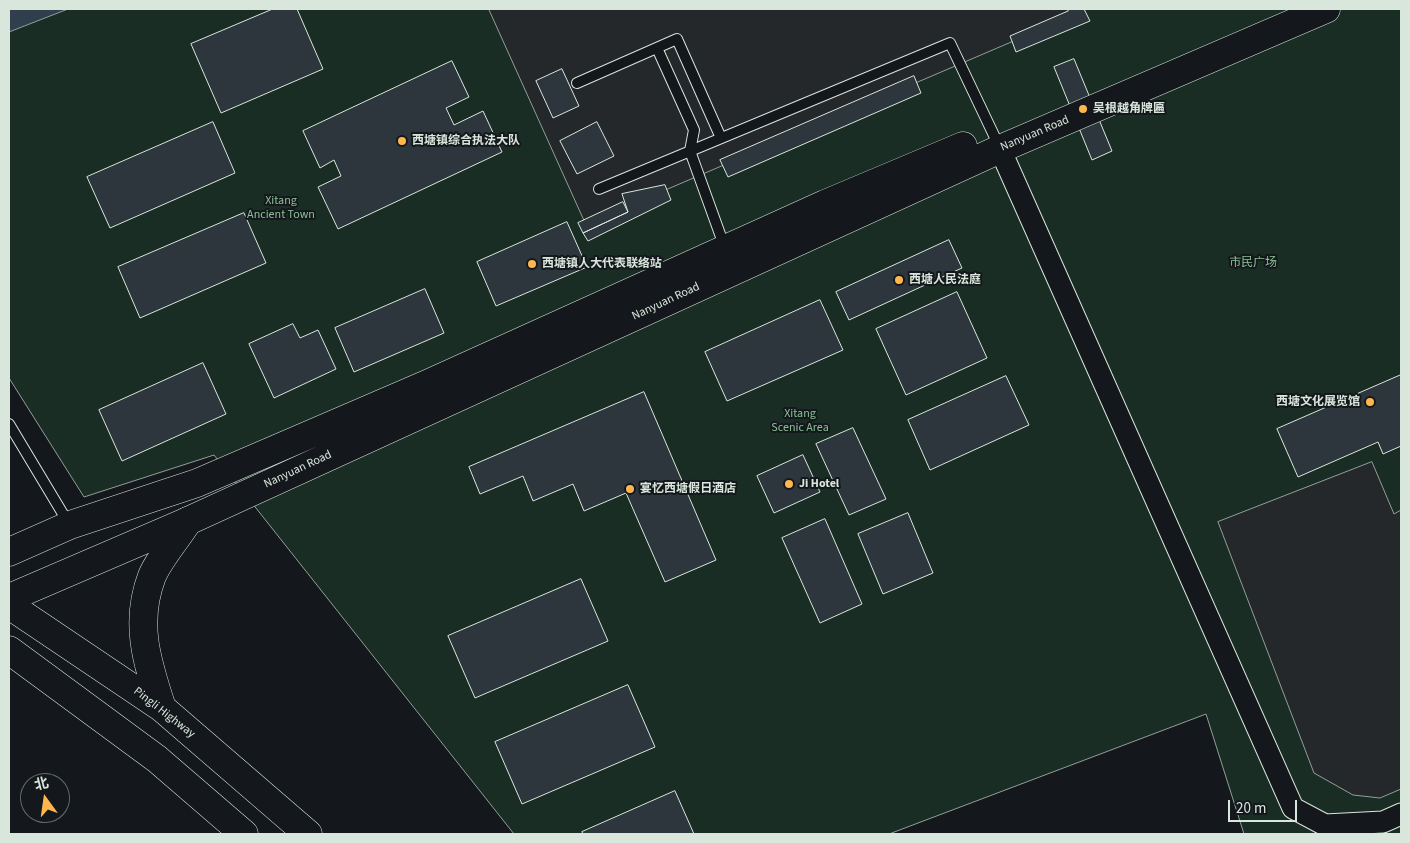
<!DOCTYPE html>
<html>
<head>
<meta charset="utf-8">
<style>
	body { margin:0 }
	#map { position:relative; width:1410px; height:843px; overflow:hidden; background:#14181c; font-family:"Source Sans 3","Noto Sans SC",sans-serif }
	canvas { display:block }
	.frame { position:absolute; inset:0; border:10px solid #d8e6dc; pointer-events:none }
	.north { position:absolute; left:20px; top:773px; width:50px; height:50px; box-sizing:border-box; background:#14181c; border:1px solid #626a69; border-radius:50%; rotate:346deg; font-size:14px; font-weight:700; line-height:20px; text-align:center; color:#d8e6dc }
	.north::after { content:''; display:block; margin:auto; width:18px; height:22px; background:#ffb74d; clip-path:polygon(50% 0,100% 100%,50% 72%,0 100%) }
	.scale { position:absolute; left:1228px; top:800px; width:69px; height:22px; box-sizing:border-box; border:2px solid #d8e6dc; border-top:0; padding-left:6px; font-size:15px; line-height:18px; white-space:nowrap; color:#d8e6dc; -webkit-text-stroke:4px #14181c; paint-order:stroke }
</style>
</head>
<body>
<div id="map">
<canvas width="1410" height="843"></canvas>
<div class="frame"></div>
<div class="north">北</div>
<div class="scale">20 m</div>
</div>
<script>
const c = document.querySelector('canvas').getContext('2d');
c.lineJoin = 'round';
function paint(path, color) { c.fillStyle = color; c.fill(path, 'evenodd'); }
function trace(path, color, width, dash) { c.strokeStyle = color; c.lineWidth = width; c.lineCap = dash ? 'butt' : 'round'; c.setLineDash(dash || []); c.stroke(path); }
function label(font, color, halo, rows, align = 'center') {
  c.font = font + ' "Source Sans 3","Noto Sans SC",sans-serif'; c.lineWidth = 4; c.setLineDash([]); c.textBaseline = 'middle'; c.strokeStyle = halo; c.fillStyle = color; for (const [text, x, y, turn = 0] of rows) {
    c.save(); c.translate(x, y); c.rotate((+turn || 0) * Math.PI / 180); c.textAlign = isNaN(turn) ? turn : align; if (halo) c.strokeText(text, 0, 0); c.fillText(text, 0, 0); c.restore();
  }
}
const green = new Path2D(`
	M9,9H1401V834H1244L1206,714L889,834H514L214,455L84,497L9,378Z`);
const parking = new Path2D(`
	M489,9H1069L1072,16L586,224Z
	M1372,462L1394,514L1401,510V789L1380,798L1353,795L1314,773L1218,522Z`);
const water = new Path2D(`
	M9,9H68L9,32Z`);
const building = new Path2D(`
	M273,9H297L323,69L221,113L191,44Z
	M1067,9H1084L1090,21L1016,52L1010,36L1068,11Z
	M1074,59L1112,151L1092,160L1054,67Z
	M452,61L469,97L446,108L454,125L483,111L502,152L338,229L318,187L341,176L334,160L320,168L303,131Z
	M562,69L579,106L553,118L536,81Z
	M914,76L921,93L728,177L720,160Z
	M213,122L235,173L110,228L87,177Z
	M597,122L614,156L577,174L560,141Z
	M665,185L671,200L588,241L583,233L628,212L622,194Z
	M623,202L628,212L583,233L578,223Z
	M244,213L266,263L140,318L118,267Z
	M567,222L587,267L496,306L477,262Z
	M949,240L962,268L849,320L836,292Z
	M425,289L444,333L354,372L335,328Z
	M957,292L987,358L906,395L876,329Z
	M820,300L843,350L727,401L705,352Z
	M293,324L300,338L318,330L336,369L274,398L249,344Z
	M203,363L226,414L122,461L99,410Z
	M1401,375V446L1383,454L1378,442L1298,477L1277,429Z
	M1006,376L1029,425L930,470L908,420Z
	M644,392L716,560L665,582L626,493L584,511L573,484L533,501L523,476L480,494L469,467Z
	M853,428L886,499L849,515L816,444Z
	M803,455L820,492L774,513L757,476Z
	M908,513L933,573L883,594L858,534Z
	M825,519L862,604L820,623L782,538Z
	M581,579L608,641L475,698L448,636Z
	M628,685L655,747L522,804L495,742Z
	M675,791L694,834H583L582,832Z`);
const service = new Path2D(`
	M657,48L694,130L690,151L725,248
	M577,83L677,39L721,138
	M599,189L950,43L1000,148
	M9,424L69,524`);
const minor = new Path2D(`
	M1000,149L1293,808L1325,825L1383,822L1401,814`);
const secondary = new Path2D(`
	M9,552L70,525L197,483L427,384L825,204L963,146
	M9,598L188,521L1000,149L1326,9`);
const primary = new Path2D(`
	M9,605L162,708L308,834
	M9,650L157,759L244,834
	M162,708C147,662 134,623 152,576C159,559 178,537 188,521`);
const markers = [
	[1083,109,5,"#ffb74d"],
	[402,141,5,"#ffb74d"],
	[532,264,5,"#ffb74d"],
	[899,280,5,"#ffb74d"],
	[1370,402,5,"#ffb74d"],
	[789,484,5,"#ffb74d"],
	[630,489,5,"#ffb74d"]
];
const poiNames = [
	["吴根越角牌匾",1093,109],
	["西塘镇综合执法大队",412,141],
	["西塘镇人大代表联络站",542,264],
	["西塘人民法庭",909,280],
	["西塘文化展览馆",1360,402,"right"],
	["Ji Hotel",799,484],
	["宴忆西塘假日酒店",640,489]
];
const streetNames = [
	["Nanyuan Road",1035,134,-23],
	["Nanyuan Road",666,302,-25],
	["Nanyuan Road",298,470,-25],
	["Pingli Highway",164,713,38]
];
const parkNames = [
	["Xitang",281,201],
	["Ancient Town",281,215],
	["市民广场",1253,263],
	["Xitang",800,414],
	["Scenic Area",800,428]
];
paint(green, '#1a2d24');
trace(green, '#939e99', 1);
paint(parking, '#24282b');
trace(parking, '#939e99', 1);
paint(water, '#2f3f4d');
trace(water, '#939e99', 1);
paint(building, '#2c363c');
trace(building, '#d8e6dc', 1);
trace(service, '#d8e6dc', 12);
trace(minor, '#d8e6dc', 23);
trace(secondary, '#d8e6dc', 29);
trace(primary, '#d8e6dc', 29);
trace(service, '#14181c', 10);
trace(minor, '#14181c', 21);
trace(secondary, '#14181c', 28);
trace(primary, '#14181c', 28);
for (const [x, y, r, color] of markers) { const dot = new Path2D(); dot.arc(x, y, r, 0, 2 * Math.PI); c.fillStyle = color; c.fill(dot); trace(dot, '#14181c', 2); }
label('bold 12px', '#d8e6dc', '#14181c', poiNames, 'left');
label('12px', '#d8e6dc', '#14181c', streetNames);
label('12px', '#8ac095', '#14181c', parkNames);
</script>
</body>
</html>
